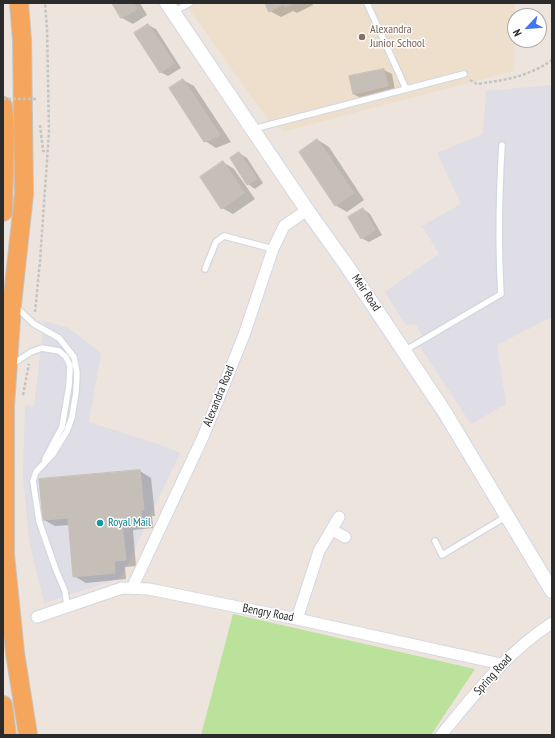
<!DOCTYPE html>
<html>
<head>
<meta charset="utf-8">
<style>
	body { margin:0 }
	#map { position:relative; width:555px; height:738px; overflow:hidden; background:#ece4dd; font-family:"PT Sans Narrow",sans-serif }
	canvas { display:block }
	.frame { position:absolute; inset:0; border:4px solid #2b2b2b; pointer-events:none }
	.north { position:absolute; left:507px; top:8px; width:40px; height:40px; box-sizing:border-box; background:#fff; border:1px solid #aaa; border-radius:50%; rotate:244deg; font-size:11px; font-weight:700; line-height:16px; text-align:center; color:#2b2b2b }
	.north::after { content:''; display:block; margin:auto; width:14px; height:18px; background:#3f75f8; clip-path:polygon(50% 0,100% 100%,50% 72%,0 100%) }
</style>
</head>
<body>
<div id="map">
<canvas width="555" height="738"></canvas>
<div class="frame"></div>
<div class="north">N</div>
</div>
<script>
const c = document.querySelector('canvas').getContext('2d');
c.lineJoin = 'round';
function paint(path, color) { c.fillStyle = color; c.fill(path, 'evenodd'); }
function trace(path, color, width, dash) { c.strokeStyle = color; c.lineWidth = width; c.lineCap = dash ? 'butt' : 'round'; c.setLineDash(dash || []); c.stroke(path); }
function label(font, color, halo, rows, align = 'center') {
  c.font = font + ' "PT Sans Narrow",sans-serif'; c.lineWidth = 3; c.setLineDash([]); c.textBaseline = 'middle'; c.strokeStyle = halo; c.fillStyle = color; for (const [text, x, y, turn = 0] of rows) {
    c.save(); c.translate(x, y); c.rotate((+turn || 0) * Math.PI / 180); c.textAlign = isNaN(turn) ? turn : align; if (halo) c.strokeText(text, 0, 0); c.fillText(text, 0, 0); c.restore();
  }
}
const industrial = new Path2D(`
	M552,85V317L497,345L506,404L471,424L421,348L424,339L416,324L406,325L385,292L439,254L422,226L461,204L437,153L483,134L486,91Z
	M44,321L69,328L101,353L89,422L161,445L180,453L121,578L44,603L29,540L23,475L25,405L34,407Z`);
const education = new Path2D(`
	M185,3H515L514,71L285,131L268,120Z`);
const green = new Path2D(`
	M233,614L475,669L431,735H201Z`);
const shadow = new Path2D(`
	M113,3H140L147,15L133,24L122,18Z
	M266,3H312L313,5L297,13L293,11L281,17L270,11Z
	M148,25L156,29L181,68L168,76L160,72Z
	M384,70L392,74L395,90L361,98L353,94Z
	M183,80L194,86L231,142L216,148L205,141Z
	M318,140L329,147L364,200L347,212L335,205Z
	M239,153L247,158L263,183L255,189L248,184Z
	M223,162L234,169L255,199L233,214L222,208Z
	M363,209L370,214L382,235L369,242L361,238Z
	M140,471L151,478L155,516H152L153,528L133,530L136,566L125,567L126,579L86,583L74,576L70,525L55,526L44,520Z`);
const building = new Path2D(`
	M112,3H133L137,9L121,18Z
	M265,3H294L285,7L284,4L269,12Z
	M148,24L174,63L160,73L134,33Z
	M384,69L388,86L353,94L349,76Z
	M183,79L220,135L204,142L169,88Z
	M317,139L354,193L335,206L299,152Z
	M239,152L257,179L247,185L230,158Z
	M223,161L244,193L221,209L200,177Z
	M363,208L375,230L361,239L348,217Z
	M140,470L144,510H141L142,522L122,524L126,560L114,561L115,573L73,577L68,518L43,520L39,479Z`);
const path = new Path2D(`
	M470,80L477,84C505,80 528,77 552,60
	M40,125L43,151H48
	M35,312L40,261L49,132L47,28L45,3
	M23,395L29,364`);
const service = new Path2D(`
	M367,3L406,89
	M173,12L190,3
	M253,129L464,74
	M205,269L216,242L224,236L273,249
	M16,307L34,324L59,338L74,357L77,373L76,392L72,417L67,431L53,454L36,472L33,481L39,521L56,570L65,591L67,606
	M404,351L501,294C498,244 499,195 502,145
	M11,365L31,352L42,348L59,351L66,357L70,366L69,386L62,427L45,459
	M435,541L442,555L507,516`);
const minor = new Path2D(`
	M332,530L345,537
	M132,588L203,437L244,335L273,249L284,226L307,210
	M37,617L122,588L149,589L297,619L501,664
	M297,619L319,551L339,517
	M441,735C475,694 507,652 552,623`);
const tertiary = new Path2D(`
	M167,3L307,210L347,266L444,411L552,591`);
const trunk = new Path2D(`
	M19,3L22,40L24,194L12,304L5,406V555L15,653L28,735
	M3,106L5,132L3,212
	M3,705L7,735`);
const pathBridge = new Path2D(`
	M3,99H38`);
const markers = [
	[362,37,4,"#8d6e63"],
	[100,523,4,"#0f9aa8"]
];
const educationNames = [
	["Alexandra",370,30],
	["Junior School",370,44]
];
const streetNames = [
	["Meir Road",366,293,56],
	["Alexandra Road",219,396,-68],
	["Bengry Road",268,613,11],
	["Spring Road",493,675,-48]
];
const cultureNames = [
	["Royal Mail",108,523]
];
paint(industrial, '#dfdde5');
paint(education, '#eedfcd');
paint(green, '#bae29a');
paint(shadow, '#0003');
paint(building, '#c5bfb8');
trace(building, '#c8c0b7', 1);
trace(service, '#d2d7e3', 8);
trace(minor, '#d2d7e3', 13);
trace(tertiary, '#d2d7e3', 16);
trace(trunk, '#c4c4c4', 20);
trace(path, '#c4c4c4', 2.5, [3, 2]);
trace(service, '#fff', 5.5);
trace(minor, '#fff', 11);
trace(tertiary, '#fff', 14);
trace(trunk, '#f6a65c', 18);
trace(pathBridge, '#c4c4c4', 2.5, [3, 2]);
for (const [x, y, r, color] of markers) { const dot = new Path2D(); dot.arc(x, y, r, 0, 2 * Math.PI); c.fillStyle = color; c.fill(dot); trace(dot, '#fff', 1.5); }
label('12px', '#785e54', '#fff', educationNames, 'left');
label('12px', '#2b2b2b', '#fff', streetNames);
label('12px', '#0d838f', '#fff', cultureNames, 'left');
</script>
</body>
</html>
